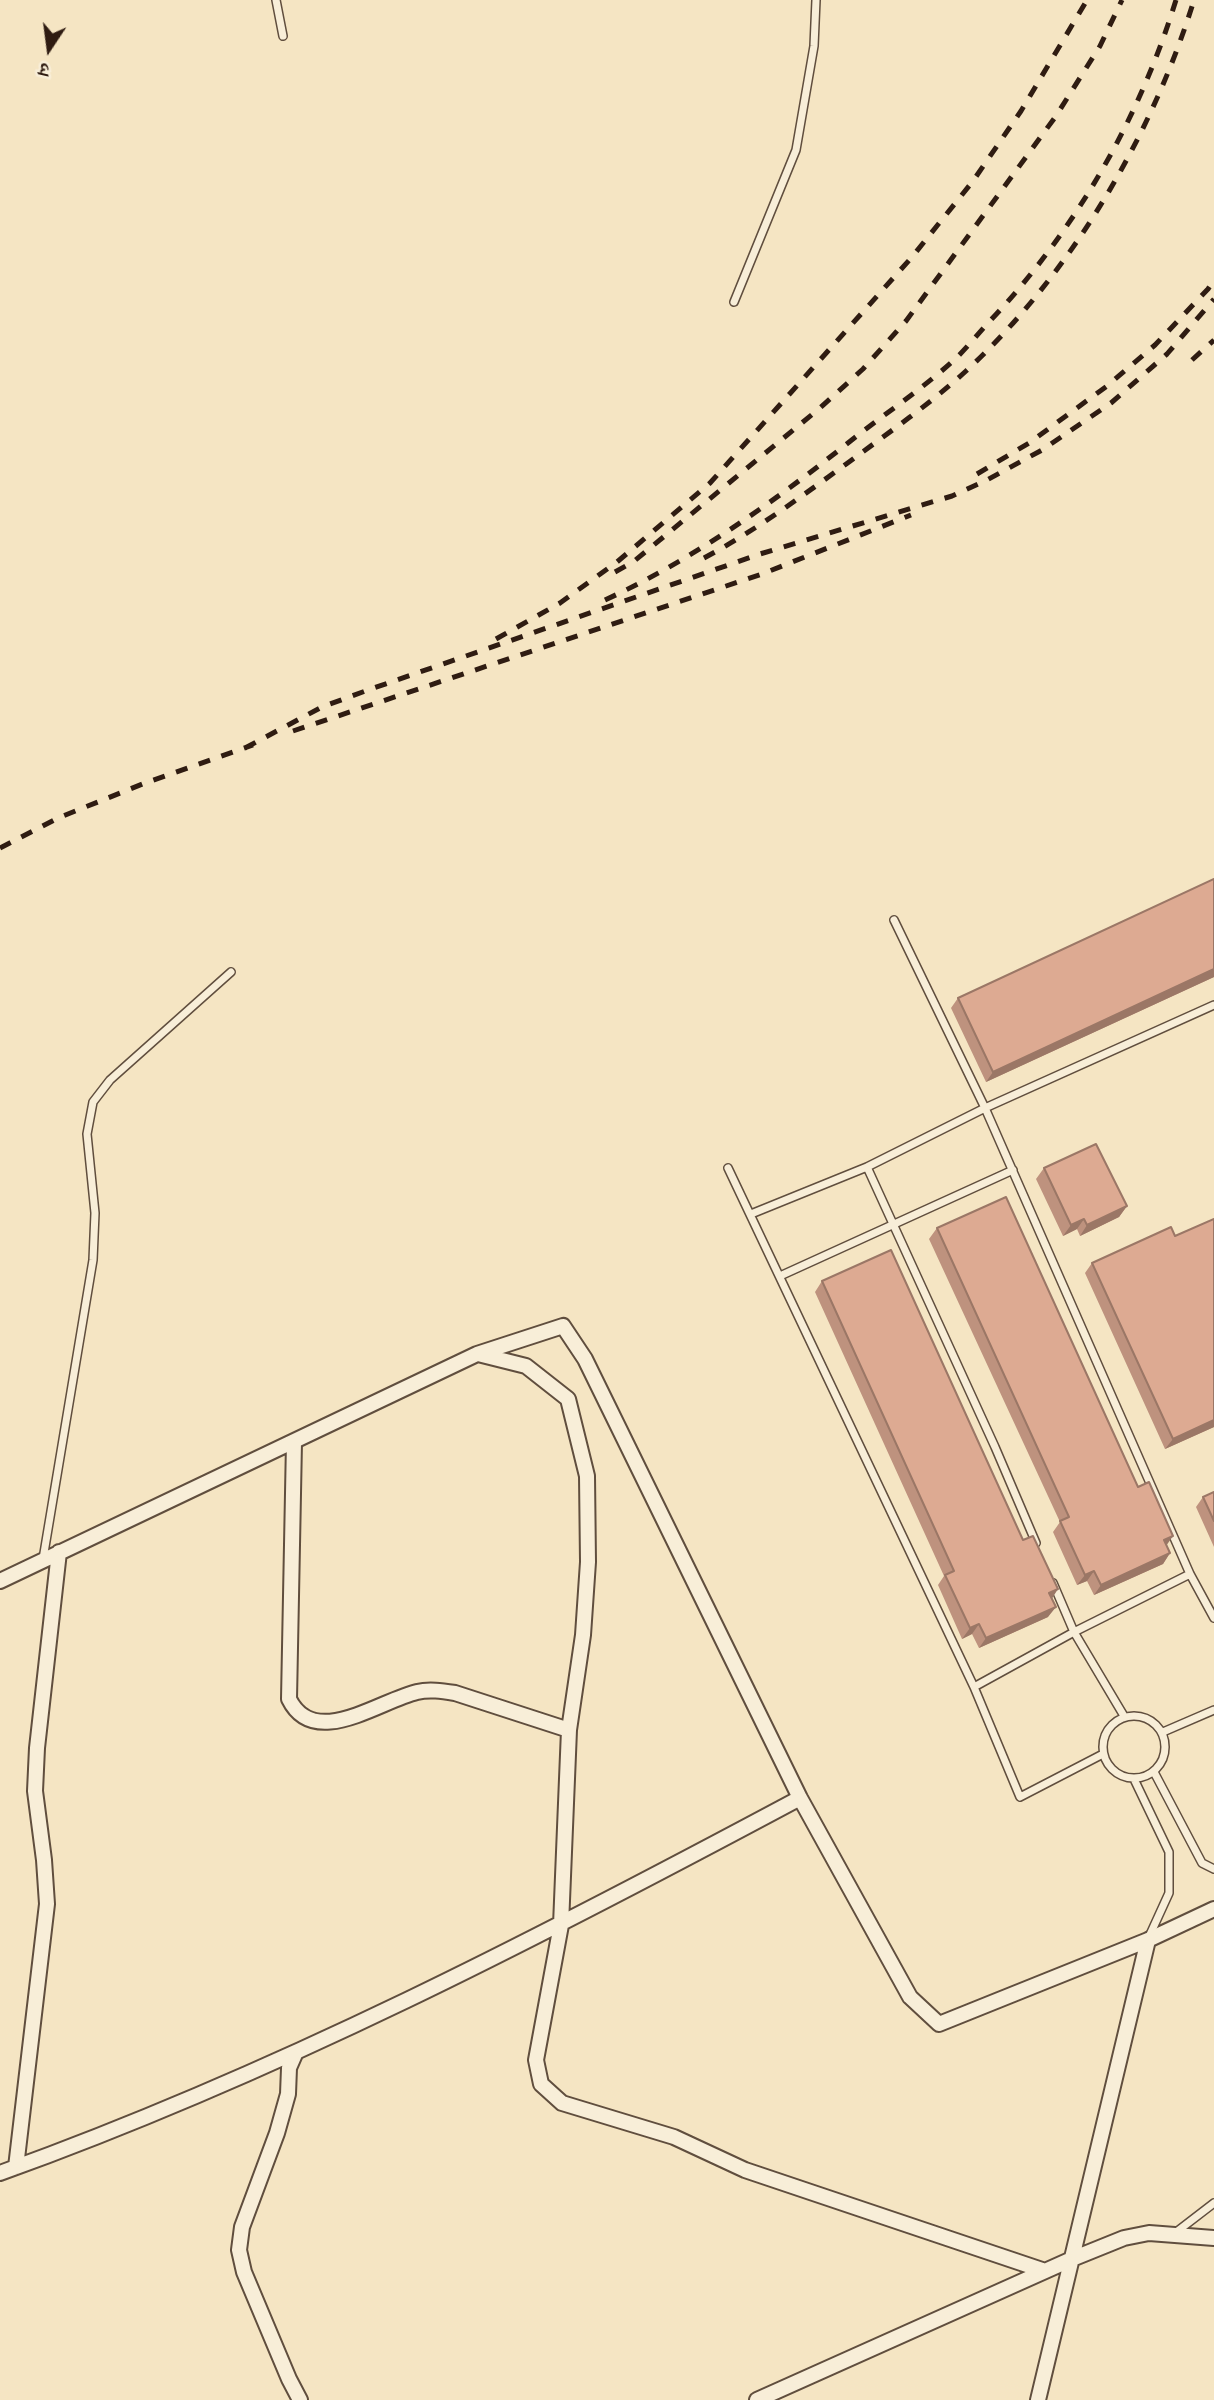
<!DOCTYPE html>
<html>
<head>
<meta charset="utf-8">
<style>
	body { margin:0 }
	#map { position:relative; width:1214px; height:2400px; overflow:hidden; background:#f5e5c3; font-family:"IM FELL Great Primer","Noto Serif Devanagari",serif }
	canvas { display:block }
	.north { position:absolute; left:14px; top:14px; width:70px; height:70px; -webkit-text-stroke:5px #f8eed8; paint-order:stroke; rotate:193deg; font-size:19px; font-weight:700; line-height:28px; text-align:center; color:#2f1c12 }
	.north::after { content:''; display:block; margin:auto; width:24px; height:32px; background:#2f1c12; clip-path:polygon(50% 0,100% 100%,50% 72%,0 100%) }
</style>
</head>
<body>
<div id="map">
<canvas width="1214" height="2400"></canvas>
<div class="north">उ</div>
</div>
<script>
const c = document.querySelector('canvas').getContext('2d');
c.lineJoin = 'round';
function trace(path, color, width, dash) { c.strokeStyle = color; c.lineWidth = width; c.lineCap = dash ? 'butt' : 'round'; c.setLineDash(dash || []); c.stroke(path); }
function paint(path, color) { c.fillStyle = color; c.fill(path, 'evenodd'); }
const lane = new Path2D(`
	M276,0L283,36
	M734,302L796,150L814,46L816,0
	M894,920L985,1108L1190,1574L1214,1618
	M867,1167L995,1447L1036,1543
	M728,1168L974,1687
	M751,1214L867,1167L985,1108L1214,1005
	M780,1276L1013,1170
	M43,1559L93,1260L95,1213L87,1134L93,1102L110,1080L231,972
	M1053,1583L1074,1632L1124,1716
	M1103 1747a31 31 0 1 1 62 0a31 31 0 1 1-62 0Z
	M1163,1732L1214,1710
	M1103,1754L1020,1797L974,1687L1074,1632L1190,1574
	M1154,1772L1202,1863L1214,1869
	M1134,1779L1169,1852V1893L1148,1939
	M1175,2233L1214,2203`);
const street = new Path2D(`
	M478,1354L526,1366L568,1399L587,1476L588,1562L583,1635L569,1730L561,1925L536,2060L541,2084L562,2103L674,2137L745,2170L1045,2271
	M294,1442L289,1699C314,1750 379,1701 417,1692C429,1689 442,1691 455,1693L569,1730
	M0,1581L477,1354L563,1326L585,1359L800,1798L910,1997L939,2024L1148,1940L1214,1909
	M296,2052L289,2068L288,2094L277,2133L242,2227L239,2250L244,2272L289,2379L300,2400
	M16,2167L47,1904L44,1860L35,1791L37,1748L59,1552
	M0,2173C278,2073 540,1937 800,1798
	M757,2400L1072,2259L1124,2238L1149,2233L1214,2238
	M1038,2400L1148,1940`);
const rail = new Path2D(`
	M1192,360L1214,340
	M977,474L1029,443L1107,386L1155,345L1208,289L1214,280
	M704,558C755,531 802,496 849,462C888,433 930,404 966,371C1071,274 1152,136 1194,0
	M615,572L633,562L820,408L863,369L906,321L1056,116L1100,46L1122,0
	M605,600C696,558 775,501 853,439C886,413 922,389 953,361C966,349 977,335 989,322C1075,231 1139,120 1176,0
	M496,639L560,603L617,562L710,483L912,257L973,181L1021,111L1087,0
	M293,731L762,574L911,515
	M245,748L322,707L368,690L760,554L952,496L987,480L1042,450L1111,403L1167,354L1214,299
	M0,848L58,818L145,783L253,745`);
const wall = new Path2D(`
	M1214,879V977L986,1082L951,1008L958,998Z
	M1044,1168L1127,1206L1119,1217L1080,1236L1077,1229L1063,1236L1036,1179Z
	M937,1228L1138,1487L1170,1553L1163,1564L1094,1595L1087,1581L1077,1585L1053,1532L1060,1522L929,1239Z
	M1092,1263L1214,1427L1165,1449L1085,1273Z
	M822,1281L1023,1540L1052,1598L1048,1617L979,1648L972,1634L962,1639L938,1585L944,1576L815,1292Z
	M1214,1492V1547L1196,1507L1203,1497Z`);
const shadedWall = new Path2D(`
	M1214,969V977L986,1082L993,1072Z
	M1127,1206L1119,1217L1080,1236L1087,1225Z
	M1084,1219L1077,1229L1063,1236L1071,1225Z
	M1214,1420V1427L1165,1449L1173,1439Z
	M1173,1536L1166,1546L1164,1540Z
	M1170,1553L1163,1564L1094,1595L1101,1585Z
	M1094,1571L1087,1581L1077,1585L1085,1575Z
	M1058,1589L1051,1600L1049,1593Z
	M1056,1607L1048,1617L979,1648L986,1638Z
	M979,1624L972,1634L962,1639L970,1628Z`);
const building = new Path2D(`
	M1214,879V969L993,1072L958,998Z
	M1096,1144L1127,1206L1087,1225L1084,1219L1071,1225L1044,1168Z
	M1006,1197L1138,1487L1149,1482L1173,1536L1164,1540L1170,1553L1101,1585L1094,1571L1085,1575L1060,1521L1069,1517L937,1228Z
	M1214,1219V1420L1173,1439L1092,1263L1171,1227L1175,1236Z
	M891,1250L1023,1540L1033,1536L1058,1589L1049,1593L1056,1607L986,1638L979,1624L970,1628L945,1575L954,1571L822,1281Z
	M1214,1492V1521L1203,1497Z`);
trace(lane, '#604e3e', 10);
trace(street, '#604e3e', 18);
trace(lane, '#f8eed8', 7);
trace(street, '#f8eed8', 14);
trace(rail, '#2f1c12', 5, [12, 12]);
paint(wall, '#be927e');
paint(shadedWall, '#9b7766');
paint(building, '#ddaa92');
trace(building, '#9b7766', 2);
</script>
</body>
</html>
